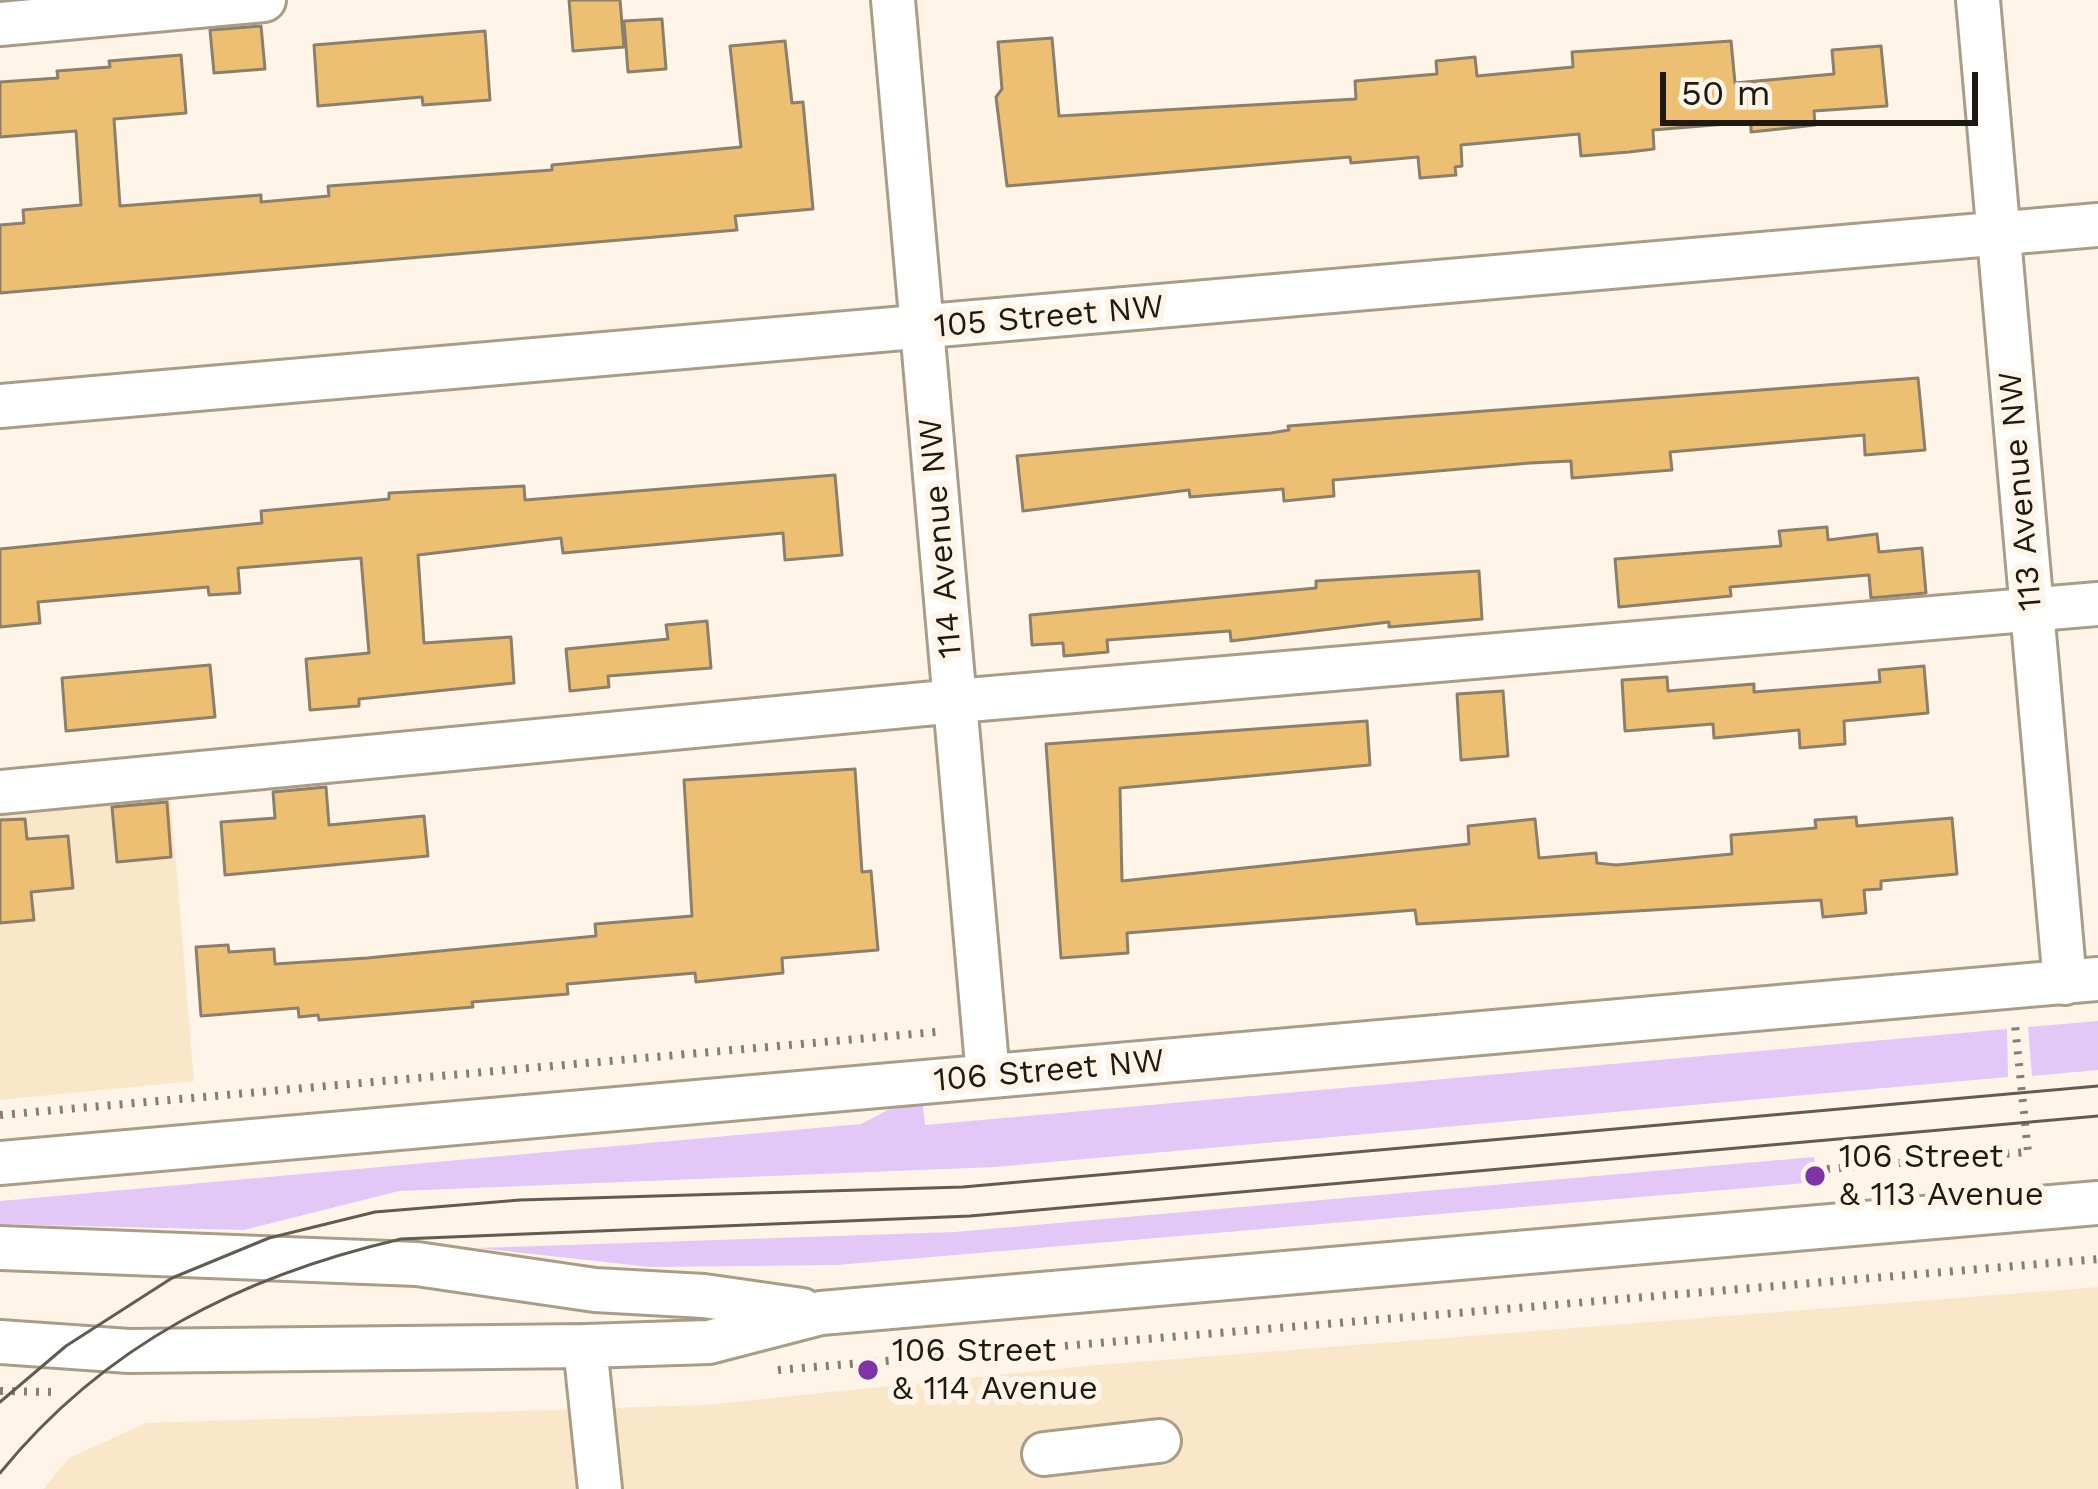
<!DOCTYPE html>
<html>
<head>
<meta charset="utf-8">
<style>
	body { margin:0 }
	#map { position:relative; width:2098px; height:1489px; overflow:hidden; background:#fef5e8; font-family:"Work Sans",sans-serif }
	canvas { display:block }
	.scale { position:absolute; left:1660px; top:72px; width:318px; height:54px; box-sizing:border-box; border:6px solid #1e1911; border-top:0; padding-left:15px; font-size:36px; line-height:42px; white-space:nowrap; color:#1e1911; -webkit-text-stroke:9px #fef5e8; paint-order:stroke }
</style>
</head>
<body>
<div id="map">
<canvas width="2098" height="1489"></canvas>
<div class="scale">50 m</div>
</div>
<script>
const c = document.querySelector('canvas').getContext('2d');
c.lineJoin = 'round';
function paint(path, color) { c.fillStyle = color; c.fill(path, 'evenodd'); }
function trace(path, color, width, dash) { c.strokeStyle = color; c.lineWidth = width; c.lineCap = dash ? 'butt' : 'round'; c.setLineDash(dash || []); c.stroke(path); }
function label(font, color, halo, rows, align = 'center') {
  c.font = font + ' "Work Sans",sans-serif'; c.lineWidth = 12; c.setLineDash([]); c.textBaseline = 'middle'; c.strokeStyle = halo; c.fillStyle = color; for (const [text, x, y, turn = 0] of rows) {
    c.save(); c.translate(x, y); c.rotate((+turn || 0) * Math.PI / 180); c.textAlign = isNaN(turn) ? turn : align; if (halo) c.strokeText(text, 0, 0); c.fillText(text, 0, 0); c.restore();
  }
}
const built = new Path2D(`
	M170,790L194,1081L0,1100V804Z
	M2098,1287V1489H43L69,1458L146,1423L704,1405L1085,1366Z`);
const green = new Path2D(`
	M2098,1021V1070L2032,1076L2028,1027Z
	M2007,1029L2008,1077L995,1167L399,1191L244,1230L0,1224V1201L861,1124L890,1109L923,1105L925,1125Z
	M1814,1157L1818,1182L837,1265L650,1267L478,1248L955,1232Z`);
const building = new Path2D(`
	M569,0H620L624,47L573,51Z
	M662,19L666,69L628,72L624,21Z
	M261,26L265,69L214,73L210,30Z
	M485,31L490,100L423,105L422,97L318,106L314,45Z
	M1052,38L1059,116L1356,99L1355,81L1437,74L1436,61L1475,57L1477,76L1573,67L1572,52L1731,41L1735,83L1834,74L1832,50L1881,46L1887,106L1814,111L1815,125L1789,128L1751,132V122L1653,130L1654,149L1629,152L1581,156L1579,134L1461,145L1462,166L1455,167L1456,175L1420,178L1418,157L1351,163L1350,157L1007,186L996,97L1002,89L998,42Z
	M785,41L792,103L803,102L813,209L735,216L737,230L0,293V225L24,223L23,210L81,205L76,131L0,137V82L58,78L57,71L110,67L109,61L181,55L186,113L114,119L120,206L261,195V202L329,196L328,186L552,170V165L741,147L730,46Z
	M1918,378L1925,450L1865,455L1864,435L1670,452L1672,470L1572,478L1571,461L1530,463L1333,480L1334,496L1284,501L1283,489L1190,497L1189,490L1023,511L1017,456L1271,433L1289,430L1288,426Z
	M835,475L842,555L785,560L783,533L563,553L561,538L418,555L424,643L511,637L514,683L359,699V706L310,710L306,659L369,653L361,558L238,568L240,593L209,595L208,587L38,602L40,623L0,627V549L262,523L261,511L389,499V493L524,486L525,500Z
	M1827,527L1828,540L1877,534L1879,552L1922,548L1926,593L1871,598L1869,575L1730,587L1731,596L1619,607L1615,559L1781,546L1779,531Z
	M1479,571L1482,619L1389,627V622L1231,641L1230,631L1107,640L1108,652L1064,656L1063,643L1032,645L1030,615L1316,588V581Z
	M707,621L711,668L608,676L609,687L570,691L566,649L668,639L666,625Z
	M210,665L215,717L66,731L62,678Z
	M1924,666L1928,713L1844,721L1845,744L1800,748L1799,730L1714,738L1713,724L1625,731L1622,680L1667,677L1668,691L1754,684V692L1880,682L1879,670Z
	M1503,691L1508,756L1461,760L1457,694Z
	M1367,721L1370,765L1120,788L1122,881L1469,844L1468,826L1535,819L1539,858L1596,853L1597,863L1616,865L1732,854L1731,835L1816,828L1815,820L1856,817L1857,826L1952,818L1957,874L1881,881V889L1864,890L1866,913L1823,917L1821,900L1417,924L1415,910L1127,933L1128,953L1061,958L1046,744Z
	M855,769L862,872L871,871L878,950L782,958L783,973L696,982L695,973L567,984L568,994L472,1002L473,1007L319,1020L318,1015L299,1017L298,1008L201,1016L196,947L228,945L229,952L274,949L275,964L367,958L596,936L595,924L692,916L684,780Z
	M326,787L329,825L424,816L428,856L225,875L221,822L275,818L273,792Z
	M167,802L171,857L117,862L112,807Z
	M25,819L27,839L68,836L73,888L31,892L34,920L0,923V820Z`);
const path = new Path2D(`
	M0,1115L936,1032
	M1815,1170L2028,1152L2015,1025
	M778,1370L2098,1259
	M0,1391L56,1392`);
const minor = new Path2D(`
	M893,0L988,1076
	M1978,0L2065,983
	M0,24L264,0
	M0,406L2098,225
	M0,792L956,701L2098,604
	M0,1163L2098,979
	M0,1248L417,1264L595,1290L704,1296L802,1310
	M0,1342L129,1351L585,1346L709,1342L821,1313L2098,1203
	M585,1346L600,1489
	M1044,1454L1159,1441`);
const tram = new Path2D(`
	M0,1402L66,1346L172,1278L269,1238L375,1212L520,1200L963,1187L2098,1086
	M0,1473C105,1344 242,1276 401,1239L970,1216L2098,1116`);
const markers = [
	[1815,1176,12,"#7f34a6"],
	[868,1370,12,"#7f34a6"]
];
const streetNames = [
	["105 Street NW",1049,317,-5],
	["113 Avenue NW",2021,491,-95],
	["114 Avenue NW",941,538,-95],
	["106 Street NW",1049,1071,-5]
];
const poiNames = [
	["106 Street",1839,1157],
	["& 113 Avenue",1839,1195],
	["106 Street",892,1351],
	["& 114 Avenue",892,1389]
];
paint(built, '#fae7ca');
paint(green, '#e3c7f6');
paint(building, '#ecbf73');
trace(building, '#8c7f6b', 3);
trace(minor, '#aa9d88', 48);
trace(path, '#857e74', 8, [3, 9]);
trace(minor, '#fff', 42);
trace(tram, '#615b52', 3);
for (const [x, y, r, color] of markers) { const dot = new Path2D(); dot.arc(x, y, r, 0, 2 * Math.PI); c.fillStyle = color; c.fill(dot); trace(dot, '#fef5e8', 4.5); }
label('33px', '#1e1911', '#fef5e8', streetNames);
label('33px', '#1e1911', '#fef5e8', poiNames, 'left');
</script>
</body>
</html>
